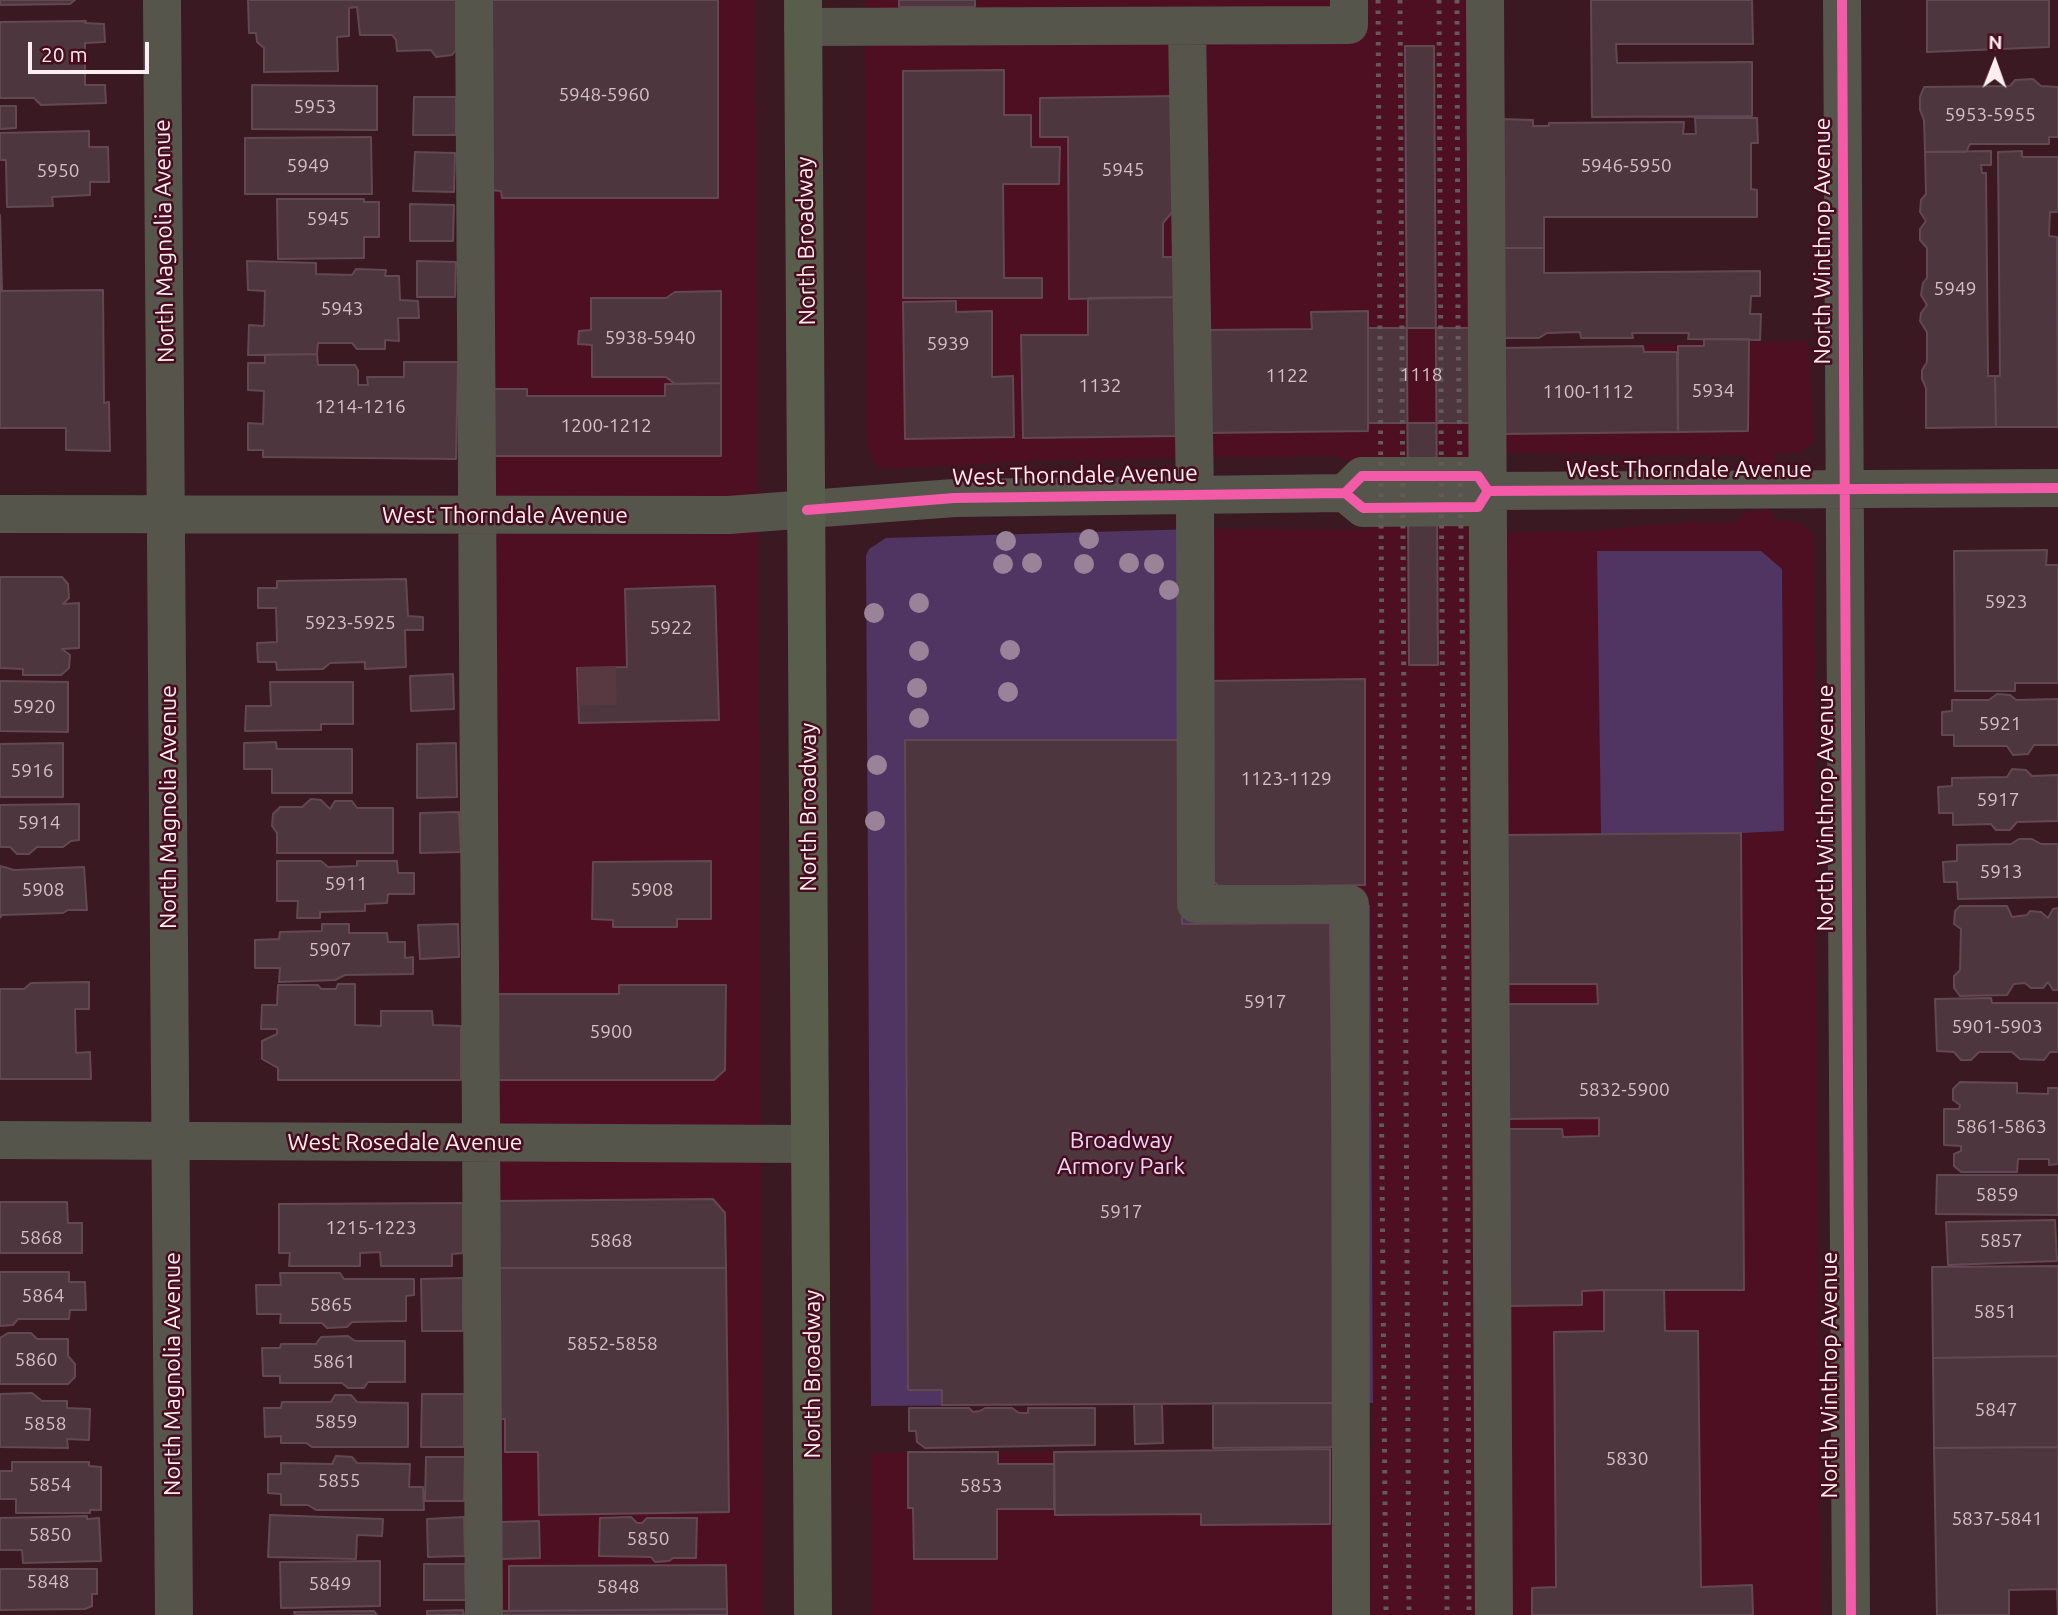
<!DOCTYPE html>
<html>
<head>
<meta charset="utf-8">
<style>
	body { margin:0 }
	#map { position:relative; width:2058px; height:1615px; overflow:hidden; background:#3a1923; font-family:Ubuntu,sans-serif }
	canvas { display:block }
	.north { position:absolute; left:1960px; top:28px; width:70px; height:70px; -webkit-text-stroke:5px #470c1e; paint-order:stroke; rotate:1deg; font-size:19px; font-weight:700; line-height:28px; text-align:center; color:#ffeef1 }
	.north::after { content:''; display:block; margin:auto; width:24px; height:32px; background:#ffeef1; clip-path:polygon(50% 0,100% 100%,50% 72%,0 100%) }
	.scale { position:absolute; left:28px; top:42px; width:121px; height:32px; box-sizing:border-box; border:4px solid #ffeef1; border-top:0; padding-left:9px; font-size:21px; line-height:24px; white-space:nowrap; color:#ffeef1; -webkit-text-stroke:5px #470c1e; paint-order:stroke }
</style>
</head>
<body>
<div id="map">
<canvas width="2058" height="1615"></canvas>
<div class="north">N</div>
<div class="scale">20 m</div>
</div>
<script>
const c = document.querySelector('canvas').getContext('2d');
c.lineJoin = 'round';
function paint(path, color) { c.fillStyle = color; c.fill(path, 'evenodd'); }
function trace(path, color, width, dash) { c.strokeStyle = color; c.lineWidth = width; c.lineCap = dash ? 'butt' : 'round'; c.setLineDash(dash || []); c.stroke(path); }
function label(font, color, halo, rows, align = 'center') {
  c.font = font + ' Ubuntu,sans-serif'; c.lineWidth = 5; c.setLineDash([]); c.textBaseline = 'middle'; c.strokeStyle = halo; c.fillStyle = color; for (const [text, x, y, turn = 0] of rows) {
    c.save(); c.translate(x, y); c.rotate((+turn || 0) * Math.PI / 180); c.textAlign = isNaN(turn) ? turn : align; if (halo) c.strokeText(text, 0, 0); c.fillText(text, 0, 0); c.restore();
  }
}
const built = new Path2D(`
	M475,0H755L763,1615H487Z
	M865,0H1471L1492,348L1808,341L1814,441L1800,453L1775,454V467H1756L1743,455L1665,456L1475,452V468H1368L1334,456L1054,460L882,469L872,460L867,442Z
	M1773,510V521H1790L1802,524L1812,533L1814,541L1820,1615H872L871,1453L1373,1449L1370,905L1196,904L1195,529L1368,530V518L1475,517L1476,533L1592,531L1688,522H1739L1745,511Z`);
const green = new Path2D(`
	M1195,529L1196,903L1370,905L1373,1403L871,1406L866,556L869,549L886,538Z
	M1597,551H1761L1782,569L1784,831L1741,833L1601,834Z`);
const building = new Path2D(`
	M0,0H75L70,4L0,5Z
	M248,0H456V50L452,55L436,57L431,50L397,51L396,40L392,35H360L357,7L349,8V36L337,37L338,71L264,72V48L257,42L256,33H249Z
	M489,0H718V198H502L501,191L489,190Z
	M899,0H975V7H899Z
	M1591,0H1752L1753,44H1616L1617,63L1752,62V116L1592,117Z
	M1927,0H2049V47L1927,52Z
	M86,21L85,23L104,24L105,42L85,43V85H105L106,103L41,105L34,98H0V22Z
	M1405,46H1434L1438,665H1409Z
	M1004,70V115H1031V147H1060L1059,184H1003L1004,278H1042V298H903V71Z
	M2033,79L2041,86L2058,87V137H2049V144H1970L1966,152H1925L1924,120L1920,110V97L1924,87L2010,86L2015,80Z
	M252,85L377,86V130L252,129Z
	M1178,96L1179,204L1163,223V257H1176L1177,297L1069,299L1068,137H1040V98Z
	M414,97H456V135H413Z
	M0,106H16V128L0,129Z
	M1695,118H1757L1758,143H1751V189L1757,190V217H1544V248H1502L1501,119L1533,120V126H1549V123L1684,122L1683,134H1696Z
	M89,131V147H108L109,182H90V195L52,197L53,206L7,207L6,160H0V133Z
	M371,137L372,194H245V138Z
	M1991,151V165H1981L1982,173H1986L1988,376H1995L1996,427L1926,428V388L1922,379V370L1927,362V332L1920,321L1921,313L1927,305L1921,295L1923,283L1927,278V248L1920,240V229L1926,221L1920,212L1921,200L1926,194L1925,152Z
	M2022,151V157H2058V212H2050L2049,236L2057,237L2058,427H1996L1995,376H2000L1998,152Z
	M415,152L455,153L454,192L413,191Z
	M277,199H364V202H379V237H364V258L278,259Z
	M410,204L454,205L453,241H410Z
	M0,215L2,291H0Z
	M1502,248H1544V273L1760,271V296H1751L1750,314H1761L1760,340L1688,339L1689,333H1632L1633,338H1581L1580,332L1547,333L1539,338H1500Z
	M247,261L316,263V274L352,275L356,269L386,270L385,276H399L400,300L418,301L419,318H398L399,341L385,340V349H357L352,343H318L317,354L248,355L249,325L264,326L265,291L248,290Z
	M417,261L456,262L455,297H417Z
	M103,290L104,403L109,402L110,451L66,450V428H0V291Z
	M721,291V383L675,384L666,377H592V345L578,344L579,331L591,330V298H666L675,292Z
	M1177,297L1178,436L1023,438L1021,335H1088V298Z
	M956,301V312L992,311V377L1013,376L1014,437L905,439L903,302Z
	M1368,311V431L1207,433V330L1312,329L1311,312Z
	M1368,328H1474L1475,423H1368Z
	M1704,339H1749L1748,431L1678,432V346H1704Z
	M1643,346L1644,352H1677L1678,432L1500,434L1498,348Z
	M317,354L318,365H355L358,370V385H368L367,377H404V362H458L456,459L263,457V450H248V423L263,424L264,391L248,390V363H265V355Z
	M721,383V456H491V389H527V396H665V384Z
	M2047,550L2046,565H2058V683H2015V691H1955L1954,551Z
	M0,577H62L68,584L69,598L63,604L79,603V648L62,649L70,655L69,668L61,675H23V669L0,668Z
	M406,579L408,616L423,617V630H405L406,667L365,669V662L330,663L323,669L277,670L276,662H258L257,643L277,642L276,608H258V588H277V581Z
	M715,586L719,720L579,723L577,668L627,667L625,589Z
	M453,674L454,709L411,711L410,676Z
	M1365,679V885L1220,887L1208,877L1207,681Z
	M0,681L68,682V732L0,731Z
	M270,682H353V724H321V730L245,731L246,706H271Z
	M1997,694L2010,695L2016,700L2058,699V745H2034L2028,754L2013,755L2007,746H1954V735H1942V712L1952,711V700H1989Z
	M905,740H1183L1182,924L1330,923L1336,1403L942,1405V1390H908Z
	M276,742L277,749H352V793H272V769H244V743Z
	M63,743V797H0V744Z
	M456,743L457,797L417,798V744Z
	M2012,769L2026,770L2032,776L2058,775V821L2017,822L2010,830H1996L1991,824L1953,825V813H1939L1938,787L1952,786V778L2007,777Z
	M311,799L321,800L330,809L335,801H352L357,808H393V853H277V833L272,826L273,814L280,807H302Z
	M79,804V840L71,841L63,847H37L29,854H17L10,847H0V805Z
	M459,812L461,852L420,853V813Z
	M1741,833L1744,1290H1604L1582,1291V1305L1507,1306L1506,1129H1562L1563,1137L1599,1136V1118L1506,1119L1505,1004H1598L1597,984H1506L1505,835Z
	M2019,839H2032L2041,844H2058V897L1958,899L1957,882H1944L1943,862L1957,861V845L2011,844Z
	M277,861H321L328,867L357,866V861H397L398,873H414V894H388L387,903L365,904V911L320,912V918H297L298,901H277Z
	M711,861V919H677V927H613V920L592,919L593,862Z
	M0,866L14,870L84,867L87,910H68L63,913L2,915L0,918Z
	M1960,906H2007L2012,917L2027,915L2030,911L2041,912L2048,918L2053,909L2058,908V990H2053L2048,982L2043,988H2031L2025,983L2014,984L2007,995L1960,996L1954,988V976L1960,970L1961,929L1954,924L1955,911Z
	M322,924H349V933H387L388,942H405V958L413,957V974L345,975L335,980L279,982L280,968H255V940L279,939L280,932L322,931Z
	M458,924L459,957L420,959L418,925Z
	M89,982V1009H75L76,1053L90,1052L91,1079H0V989H24L31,983Z
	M338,984H355V1025L381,1026V1011H432L433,1025L461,1026V1080H278V1068L262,1059V1041L277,1034V1029H261L262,1005H277L278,985H318L321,989H336Z
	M619,985H726L725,1070L714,1080H496V994H619Z
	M1991,998L1992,1003H2058V1052H2050L2044,1060L2020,1059L2012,1052H1979L1971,1060H1961L1954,1052L1937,1051L1935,999Z
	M1960,1082L2017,1083V1093L2048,1094V1088H2058V1164L2049,1165V1159H2018L2017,1172H1961L1954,1166V1154L1961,1151V1146L1944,1145V1109H1959L1960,1105L1953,1100V1089Z
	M1937,1175H2058V1215L1936,1214Z
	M713,1199L725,1213L726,1268H496V1201Z
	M0,1202H67L68,1223H82V1253H0Z
	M463,1203V1253L452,1254V1266H381L380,1252L360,1253V1266H289L290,1253H279V1204Z
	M2055,1220L2057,1261L1948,1265L1946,1222Z
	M2058,1266V1356L1933,1358L1932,1267Z
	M496,1268H726L729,1512L539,1515L538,1452H505V1419H498Z
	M0,1272H69V1282H85L86,1310H70L69,1319H18L13,1325L0,1326Z
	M280,1273H340L344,1279H414V1295L406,1296V1321L352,1322L347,1327L327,1328L322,1323H280L281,1314H257L256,1285H281Z
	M463,1278V1331H422L421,1279Z
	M1604,1290H1664L1665,1331H1698L1701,1587L1752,1585L1753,1615H1532V1588L1556,1587L1554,1332L1604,1331Z
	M8,1333H31L37,1339H68V1356L75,1364V1377L68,1384H0V1338Z
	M348,1336L355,1341H405V1382H368L364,1388H348L342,1383H280V1376H263L262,1348H280L281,1344H316L321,1337Z
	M2058,1356V1447L1934,1448L1933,1358Z
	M32,1393L42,1401H67V1408L90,1409L89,1440L67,1439L68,1448L0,1447V1394Z
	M422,1394H464V1447H421Z
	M335,1395H351L357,1402L408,1403V1447H312L306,1443H281V1436L265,1437L264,1408H281L282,1402H331Z
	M1213,1403H1336V1447L1213,1448Z
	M1134,1404H1162L1163,1443L1135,1444Z
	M909,1408H969L973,1412L980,1411L985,1408H1012L1019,1413H1028V1408H1095V1445L925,1448L917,1442L916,1431H909Z
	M2058,1447V1615L2057,1589L2009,1590V1615H1937L1934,1448Z
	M1330,1449V1524L1201,1525V1514L1055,1515L1054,1452Z
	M908,1452H998V1464H1054V1509H997V1559H914L913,1508H908Z
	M336,1456L352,1457L357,1463L410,1464L409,1487H423L424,1510H316L308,1505H281V1494L268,1493V1474H281V1463L332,1464Z
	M426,1457H465L464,1501H425Z
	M12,1462H89V1466L101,1467V1510H90V1513H16V1499H0V1471H12Z
	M270,1515L383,1519L382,1536L357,1535L356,1559L268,1557Z
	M87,1516V1519L99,1518L101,1561L23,1563L22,1550H0V1518Z
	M464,1517L465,1556L428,1557L427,1519Z
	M631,1517L637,1523H642L647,1518H697L696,1558H673L669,1561L655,1562L651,1557L599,1556L600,1518Z
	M539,1521L540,1558L501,1559V1522Z
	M380,1561V1606L281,1608L280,1562Z
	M424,1564H465L466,1600H424Z
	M726,1565L727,1609L509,1611V1566Z
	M0,1569H97V1594H92V1606L85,1609L0,1610Z
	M727,1609V1615H498L497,1611Z
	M463,1610L464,1615H427V1611Z
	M374,1611L377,1615H295L294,1612Z`);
const minorTunnel = new Path2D(`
	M597,667L598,722`);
const minor = new Path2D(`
	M162,0L174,1615
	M474,0L484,1615
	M1485,0L1494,1615
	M1842,0L1851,1615
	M803,27L1349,25V0
	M1187,27L1195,494L1196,904H1350L1351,1615
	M1488,491L2058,488
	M1345,493L1362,476H1478L1488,491
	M0,514L729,515L954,498L1345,493L1363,508L1478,507L1488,491
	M0,1140L810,1144`);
const major = new Path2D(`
	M803,0L813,1615`);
const rail = new Path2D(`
	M1378,0L1382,677L1380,953L1386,1615
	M1400,0L1409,1615
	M1439,0L1447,1615
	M1457,0L1458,328L1467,952L1469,1615`);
const cycleway = new Path2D(`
	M1842,0L1851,1615
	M1488,491L2058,488
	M1345,493L1362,476H1478L1488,491
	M807,510L954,498L1345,493L1363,508L1478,507L1488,491`);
const trees = [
	[1089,539],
	[1006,541],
	[1032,563],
	[1129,563],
	[1003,564],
	[1084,564],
	[1154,564],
	[1169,590],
	[919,603],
	[874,613],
	[1010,650],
	[919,651],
	[917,688],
	[1008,692],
	[919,718],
	[877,765],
	[875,821]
];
const numberNames = [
	["5948-5960",604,95],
	["5953",315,107],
	["5953-5955",1990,115],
	["5949",308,166],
	["5946-5950",1626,166],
	["5945",1123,170],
	["5950",58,171],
	["5945",328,219],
	["5949",1955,289],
	["5943",342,309],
	["5938-5940",650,338],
	["5939",948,344],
	["1118",1421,375],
	["1122",1287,376],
	["1132",1100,386],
	["5934",1713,391],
	["1100-1112",1588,392],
	["1214-1216",360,407],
	["1200-1212",606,426],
	["5923",2006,602],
	["5923-5925",350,623],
	["5922",671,628],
	["5920",34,707],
	["5921",2000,724],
	["5916",32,771],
	["1123-1129",1286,779],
	["5917",1998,800],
	["5914",39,823],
	["5913",2001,872],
	["5911",346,884],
	["5908",43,890],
	["5908",652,890],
	["5907",330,950],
	["5917",1265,1002],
	["5901-5903",1997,1027],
	["5900",611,1032],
	["5832-5900",1624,1090],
	["5861-5863",2001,1127],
	["5859",1997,1195],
	["5917",1121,1212],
	["1215-1223",371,1228],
	["5868",41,1238],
	["5868",611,1241],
	["5857",2001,1241],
	["5864",43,1296],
	["5865",331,1305],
	["5851",1995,1312],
	["5852-5858",612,1344],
	["5860",36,1360],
	["5861",334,1362],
	["5847",1996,1410],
	["5859",336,1422],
	["5858",45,1424],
	["5830",1627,1459],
	["5855",339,1481],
	["5854",50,1485],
	["5853",981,1486],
	["5837-5841",1997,1519],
	["5850",50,1535],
	["5850",648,1539],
	["5848",48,1582],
	["5849",330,1584],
	["5848",618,1587]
];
const streetNames = [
	["North Magnolia Avenue",164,241,-91],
	["North Broadway",806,241,-91],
	["North Winthrop Avenue",1822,241,-90],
	["West Thorndale Avenue",1689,469],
	["West Thorndale Avenue",1075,475,-1],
	["West Thorndale Avenue",505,515],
	["North Magnolia Avenue",168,807,-90],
	["North Broadway",808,807,-90],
	["North Winthrop Avenue",1825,808,-90],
	["West Rosedale Avenue",405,1142],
	["North Magnolia Avenue",172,1374,-90],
	["North Broadway",812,1374,-90],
	["North Winthrop Avenue",1829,1375,-90]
];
const parkNames = [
	["Broadway",1121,1140],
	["Armory Park",1121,1166]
];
paint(built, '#4f0f22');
paint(green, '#503462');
paint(building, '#4e363f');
trace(building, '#624852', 2);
trace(minorTunnel, '#583942', 38, [38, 19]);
trace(minor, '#56554b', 38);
trace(major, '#595d4b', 38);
trace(rail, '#645a59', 5, [3.5, 7]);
trace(cycleway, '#f35aa7', 10);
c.fillStyle = '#9a8299';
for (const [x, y] of trees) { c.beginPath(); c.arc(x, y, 10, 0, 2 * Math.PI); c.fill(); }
label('19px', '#d3c0c4', null, numberNames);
label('23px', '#ffeef1', '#470c1e', streetNames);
label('23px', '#e9d8f9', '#470c1e', parkNames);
</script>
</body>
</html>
